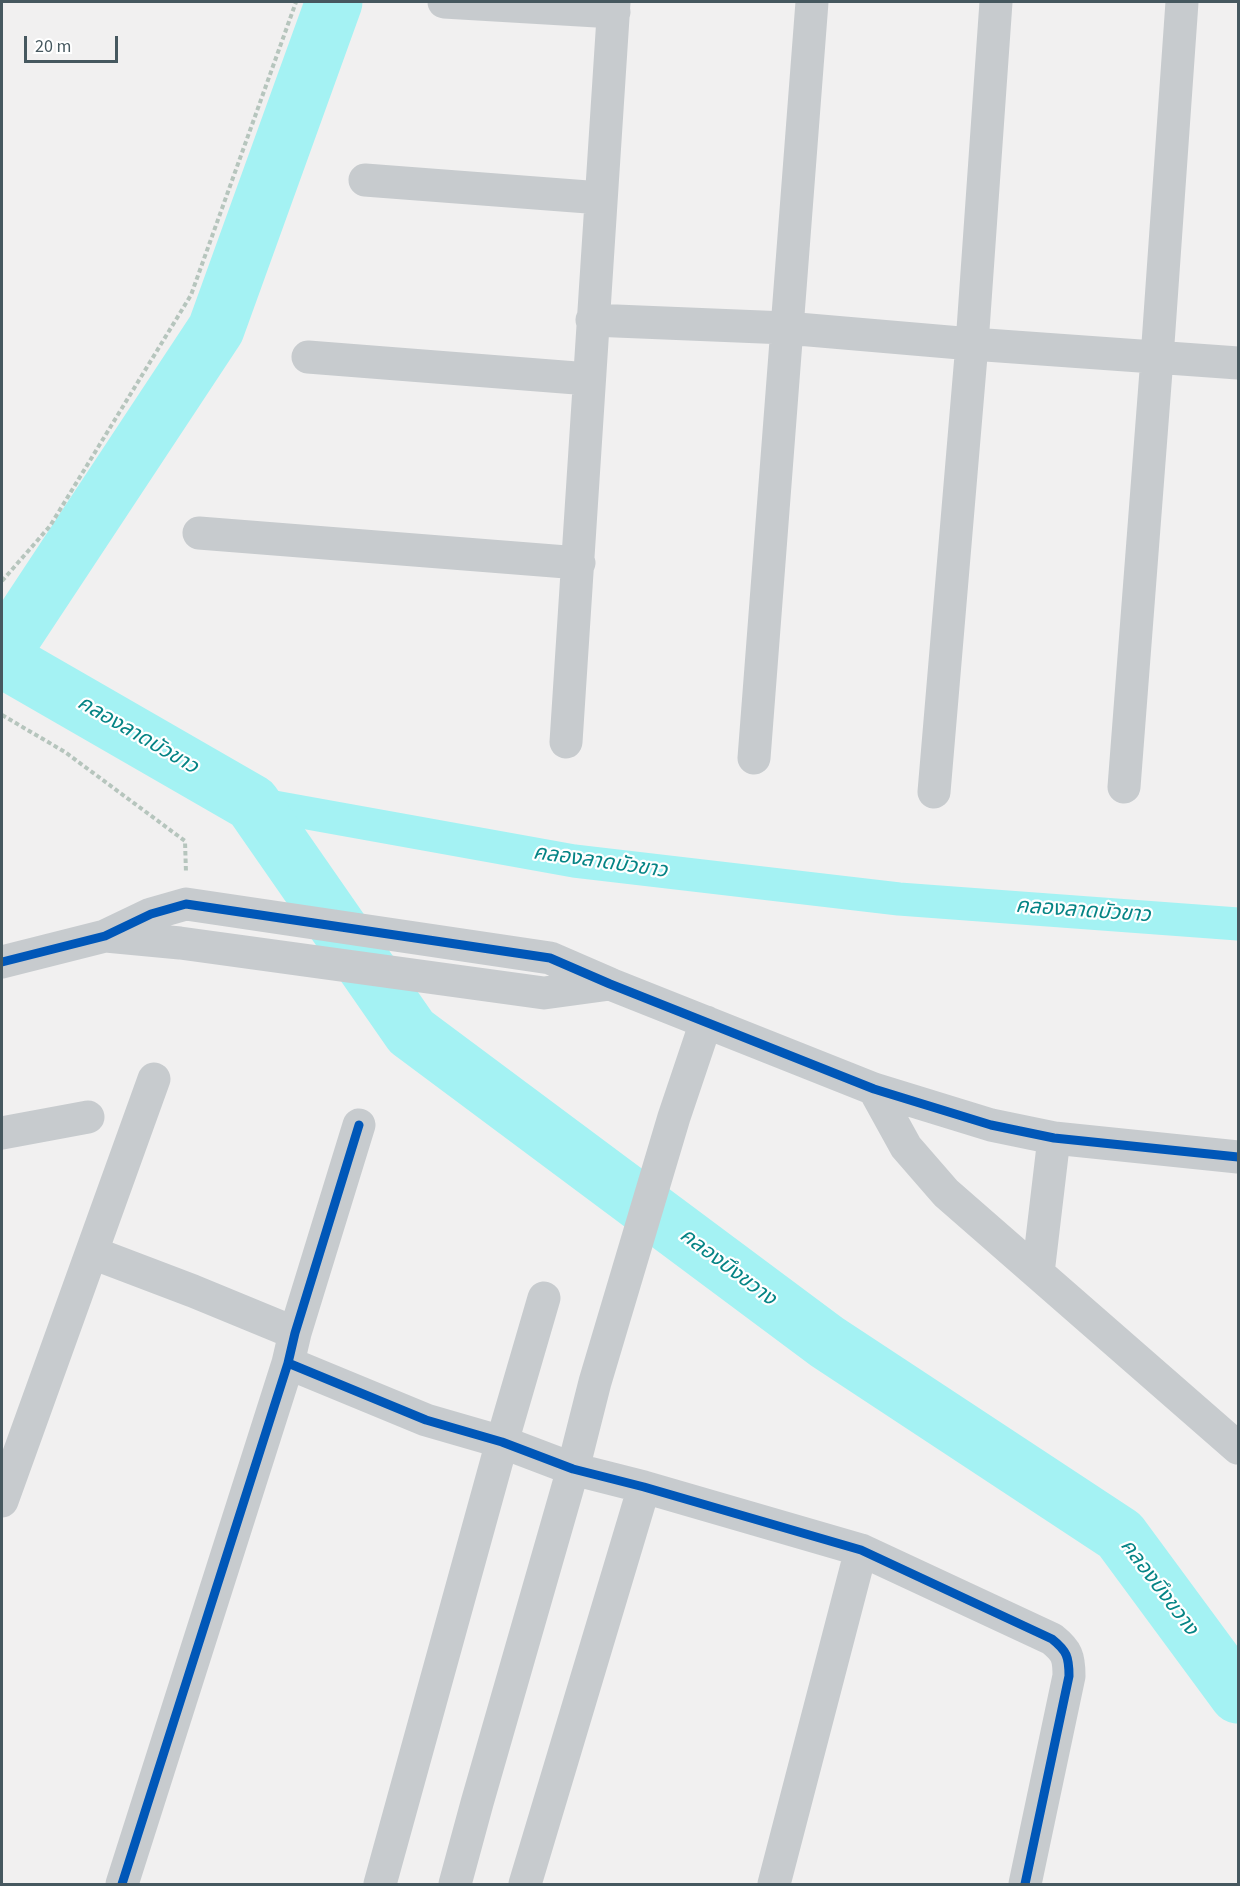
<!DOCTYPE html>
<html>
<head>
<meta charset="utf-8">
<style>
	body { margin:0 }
	#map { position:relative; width:1240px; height:1886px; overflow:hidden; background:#f1f0f0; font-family:"Source Sans 3",sans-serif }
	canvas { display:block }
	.frame { position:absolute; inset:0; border:3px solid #46585f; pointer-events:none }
	.scale { position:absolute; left:24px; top:36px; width:94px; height:27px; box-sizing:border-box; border:3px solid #46585f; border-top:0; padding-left:8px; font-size:18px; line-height:21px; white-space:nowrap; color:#46585f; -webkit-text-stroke:4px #fff; paint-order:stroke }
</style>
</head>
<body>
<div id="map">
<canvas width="1240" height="1886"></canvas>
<div class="frame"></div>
<div class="scale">20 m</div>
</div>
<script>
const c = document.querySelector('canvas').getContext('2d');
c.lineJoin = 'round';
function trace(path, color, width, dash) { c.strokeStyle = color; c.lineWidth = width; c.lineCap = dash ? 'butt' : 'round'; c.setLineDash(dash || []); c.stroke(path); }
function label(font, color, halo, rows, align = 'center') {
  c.font = font + ' "Source Sans 3","Noto Sans Thai",sans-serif'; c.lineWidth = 4.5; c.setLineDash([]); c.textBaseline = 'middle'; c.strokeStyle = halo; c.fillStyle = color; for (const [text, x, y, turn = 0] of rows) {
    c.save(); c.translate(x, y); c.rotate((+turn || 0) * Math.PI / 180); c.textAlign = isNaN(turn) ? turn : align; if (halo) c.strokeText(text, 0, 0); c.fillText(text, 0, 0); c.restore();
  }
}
const canal = new Path2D(`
	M252,803L574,861L899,899L1238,924`);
const river = new Path2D(`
	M2,653L216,329L334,2
	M2,659L252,803L411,1032L827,1342L1120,1535L1238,1695`);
const path = new Path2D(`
	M2,581L50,526L191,295L296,2
	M2,715L65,752L185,841L186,873`);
const street = new Path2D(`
	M444,2L614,12
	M365,180L601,198
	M592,320L786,328L972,344L1238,363
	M308,357L589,379
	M199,533L579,563
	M566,742L614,2
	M754,758L812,2
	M1124,787L1157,358L1182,2
	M934,792L972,344L996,2
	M106,936L180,943L544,993L610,984
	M2,962L105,936L151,914L186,904L550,958L610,984L874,1089L991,1125L1054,1138L1238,1157
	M874,1089L906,1147L946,1193L1238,1448
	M2,1133L88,1117
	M93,1253L193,1291L295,1333
	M1038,1273L1054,1138
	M288,1363L426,1420L502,1442L573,1469L644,1487L861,1550L1052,1639C1067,1651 1069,1657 1069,1676L1025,1884
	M2,1501L154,1079
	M122,1884L288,1363L295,1333L359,1125
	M380,1884L502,1442L544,1298
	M455,1884L477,1803L573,1469L595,1382L674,1117L706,1022
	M525,1884L644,1487
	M774,1884L861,1550`);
const cycleway = new Path2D(`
	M2,962L105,936L151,914L186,904L550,958L610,984L874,1089L991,1125L1054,1138L1238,1157
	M288,1363L426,1420L502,1442L573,1469L644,1487L861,1550L1052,1639C1067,1651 1069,1657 1069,1676L1025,1884
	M122,1884L288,1363L295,1333L359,1125`);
const waterNames = [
	["คลองลาดบัวขาว",137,736,30],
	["คลองลาดบัวขาว",600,863,8],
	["คลองลาดบัวขาว",1083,912,4],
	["คลองบึงขวาง",727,1268,37],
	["คลองบึงขวาง",1158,1588,53]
];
trace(canal, '#a4f2f3', 33);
trace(river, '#a4f2f3', 57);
trace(path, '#b6c5bd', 4, [4.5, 3]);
trace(street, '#c7cbce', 33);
trace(cycleway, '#0057b8', 9);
label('italic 21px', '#058485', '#fff', waterNames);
</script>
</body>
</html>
